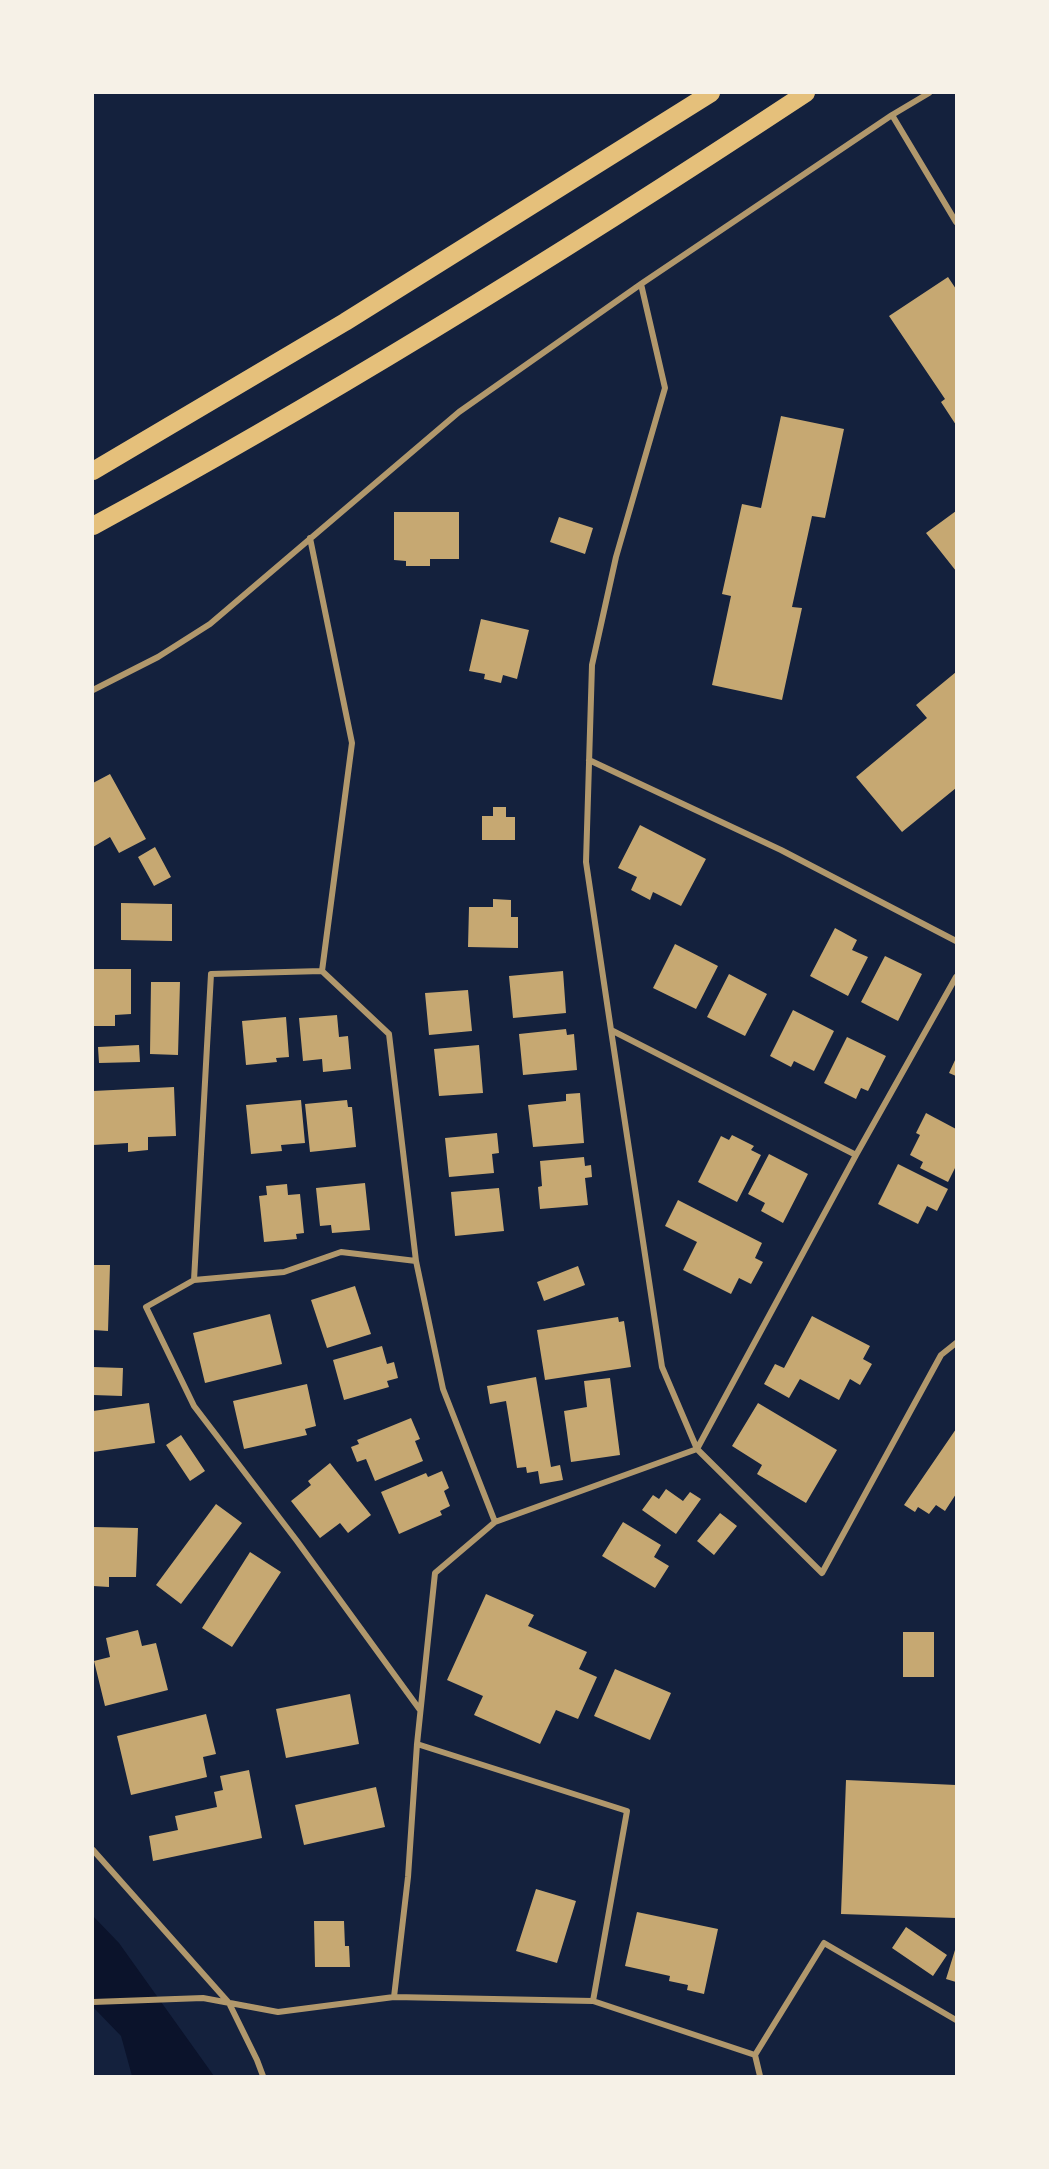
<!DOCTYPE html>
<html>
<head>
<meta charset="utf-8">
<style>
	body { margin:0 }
	#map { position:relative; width:1049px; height:2169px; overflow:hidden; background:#14213d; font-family:"Alegreya Sans",sans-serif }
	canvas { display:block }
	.frame { position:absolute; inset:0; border:94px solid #f6f1e7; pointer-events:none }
</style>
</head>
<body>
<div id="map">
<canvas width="1049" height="2169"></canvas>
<div class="frame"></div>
</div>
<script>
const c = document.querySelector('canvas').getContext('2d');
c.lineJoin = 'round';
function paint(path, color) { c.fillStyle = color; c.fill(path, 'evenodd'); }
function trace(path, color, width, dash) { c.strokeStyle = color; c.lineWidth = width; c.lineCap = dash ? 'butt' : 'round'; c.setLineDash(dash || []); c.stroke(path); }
const water = new Path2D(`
	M93,1916L119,1943L214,2076H132L121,2036L93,2007Z`);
const building = new Path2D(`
	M948,277L956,289V425L941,402L945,399L889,316Z
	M781,416L844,429L825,518L812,516L792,607L802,608L782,700L712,685L731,596L722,594L742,504L761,508Z
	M956,511V571L926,533Z
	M394,512H459V559H430V566H406V561L394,560Z
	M559,517L593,528L585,554L550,542Z
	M481,619L529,630L517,679L503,675L501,683L484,679L485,674L469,671Z
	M956,672V788L902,832L856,777L927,718L916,705Z
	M110,774L146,839L119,853L110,837L93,847V783Z
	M493,807H506V817H515V840H482V816H493Z
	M640,825L706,859L681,906L653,892L650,900L631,890L637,877L618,868Z
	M155,847L171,877L154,886L138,857Z
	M493,899L511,900V917H518V948L468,947L469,907H493Z
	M121,903L172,904V941L121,940Z
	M835,928L857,940L852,950L868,957L848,996L810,976Z
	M675,944L718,966L696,1009L653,988Z
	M885,956L922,974L898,1021L861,1002Z
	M93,969H131V1014L115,1015V1026H93Z
	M563,971L566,1013L513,1018L509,976Z
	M729,974L767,994L745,1036L707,1017Z
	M151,982H180L178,1055L150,1054Z
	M468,990L472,1031L429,1035L425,993Z
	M793,1010L834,1031L814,1071L794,1061L791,1067L770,1056Z
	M337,1015L339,1037L348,1036L351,1069L323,1072L322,1059L303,1061L299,1018Z
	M286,1017L289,1057L276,1058L277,1062L246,1065L242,1021Z
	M566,1029L567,1035L574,1034L577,1070L523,1075L519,1034Z
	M847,1037L886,1056L868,1091L861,1088L856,1099L824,1083Z
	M139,1045L140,1062L99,1063L98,1047Z
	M479,1045L483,1093L439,1096L434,1049Z
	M956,1058V1076L949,1073Z
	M174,1087L176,1136L148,1137V1150L128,1152V1143L93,1145V1091Z
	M580,1093L584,1143L533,1147L528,1105L566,1101V1094Z
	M301,1100L305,1143L281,1145L282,1151L251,1154L246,1105Z
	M347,1100L348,1107H352L356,1147L310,1152L305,1104Z
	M926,1113L956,1129V1166L948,1182L920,1168L923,1162L910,1155L920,1135L916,1133Z
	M497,1133L499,1153L492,1154L494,1173L449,1177L445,1138Z
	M732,1135L754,1146L751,1150L761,1155L737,1202L698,1182L721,1136L729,1140Z
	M769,1154L808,1174L783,1223L761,1211L765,1203L748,1194Z
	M584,1157L585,1166L591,1165L592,1177L585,1178L588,1205L540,1209L538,1187L542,1186L540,1161Z
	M898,1164L948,1189L937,1211L927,1206L918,1224L878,1204Z
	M365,1183L370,1230L332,1233L331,1225L320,1226L316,1188Z
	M287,1184L288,1195L300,1194L304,1233L296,1234L297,1239L264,1242L259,1196L267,1195L266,1186Z
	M499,1188L504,1231L455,1236L451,1192Z
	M678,1200L762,1243L755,1258L763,1262L751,1284L739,1278L731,1294L683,1270L697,1242L665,1226Z
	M93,1265H110L108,1331L93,1330Z
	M578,1266L585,1285L544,1301L537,1282Z
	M355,1286L371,1334L327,1348L311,1300Z
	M270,1314L282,1364L205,1383L193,1333Z
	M812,1316L870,1346L863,1359L872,1364L860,1385L850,1379L839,1400L800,1379L789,1398L764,1384L775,1364L784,1368Z
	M618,1317L619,1322L624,1321L631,1367L545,1380L537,1330Z
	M382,1346L387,1364L394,1362L398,1378L387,1381L389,1387L344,1400L333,1360Z
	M93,1367L123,1368L122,1396L93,1395Z
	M536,1377L551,1467L560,1465L563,1480L540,1484L538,1471L527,1473L526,1467L517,1468L506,1401L490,1404L487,1386Z
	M610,1378L620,1455L571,1462L564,1411L587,1407L584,1381Z
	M307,1384L316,1426L305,1429L307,1435L244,1449L233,1401Z
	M149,1403L155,1443L93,1452V1411Z
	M758,1403L837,1450L806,1503L757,1474L762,1465L732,1446Z
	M411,1418L420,1439L415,1441L423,1461L375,1481L366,1459L357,1462L351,1447L359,1444L357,1440Z
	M956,1429V1494L945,1511L936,1505L929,1514L918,1507L915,1512L904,1505Z
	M181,1435L205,1471L190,1481L166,1445Z
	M330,1463L371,1515L348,1533L340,1523L320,1538L291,1501L311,1485L308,1481Z
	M442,1471L449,1488L444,1491L450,1506L440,1511L442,1515L399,1534L381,1492L426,1473L428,1477Z
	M666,1489L683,1501L690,1492L701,1499L676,1534L642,1510L653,1495L659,1499Z
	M216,1504L242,1523L181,1604L156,1585Z
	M720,1513L737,1526L714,1555L697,1541Z
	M623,1522L661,1545L654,1557L669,1566L655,1588L602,1556Z
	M93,1527L138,1528L136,1577H109V1587L93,1586Z
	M250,1552L281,1572L232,1647L202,1628Z
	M486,1594L534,1615L528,1626L587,1652L579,1669L597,1677L578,1719L556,1710L540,1744L474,1715L483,1696L447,1680Z
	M138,1630L142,1646L156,1643L168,1690L105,1706L94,1661L110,1657L106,1638Z
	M903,1632H934V1677H903Z
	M615,1669L671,1693L650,1740L594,1716Z
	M350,1694L359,1744L286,1758L276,1709Z
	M206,1714L216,1754L203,1757L207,1777L131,1795L117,1736Z
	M249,1770L262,1838L153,1861L149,1836L178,1830L175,1816L217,1807L214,1792L223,1790L220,1776Z
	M846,1780L956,1785V1918L841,1914Z
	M376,1787L385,1827L304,1845L295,1805Z
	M536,1889L576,1901L557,1963L516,1951Z
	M637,1912L718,1929L704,1994L687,1990L688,1985L669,1981L670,1976L625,1966Z
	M314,1921H344L345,1946H349L350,1967H315Z
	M906,1927L947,1955L933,1976L892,1948Z
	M955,1950H956V1982L946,1979Z`);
const minor = new Path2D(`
	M892,115L956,222
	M641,284L665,388L616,557L592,665L586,862L611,1030L856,1155L956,977
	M310,538L352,743L322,971L389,1034L416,1261L443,1389L495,1522L697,1449L856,1155
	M93,690L158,657L210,624L459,412L641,284L892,115L929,93
	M589,760L781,850L956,941
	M322,971L211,974L194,1280L284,1272L341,1252L416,1261
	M611,1030L662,1367L697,1449L822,1573L941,1355L956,1343
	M194,1280L146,1307L194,1406L297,1541L420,1710
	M417,1744L627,1811L593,2001
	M93,1850L229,2003L257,2060L263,2076
	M394,1997L408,1877L417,1744L435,1573L495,1522
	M93,2002L203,1998L278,2012L394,1997L593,2001L755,2055
	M760,2076L755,2055L824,1943L956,2020`);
const motorway = new Path2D(`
	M93,471L345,322L711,93
	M93,526C338,393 574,246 806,93`);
paint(water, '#0b132b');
paint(building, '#c6a872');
trace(minor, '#b1986c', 6);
trace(motorway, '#e5c07b', 18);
</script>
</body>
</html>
